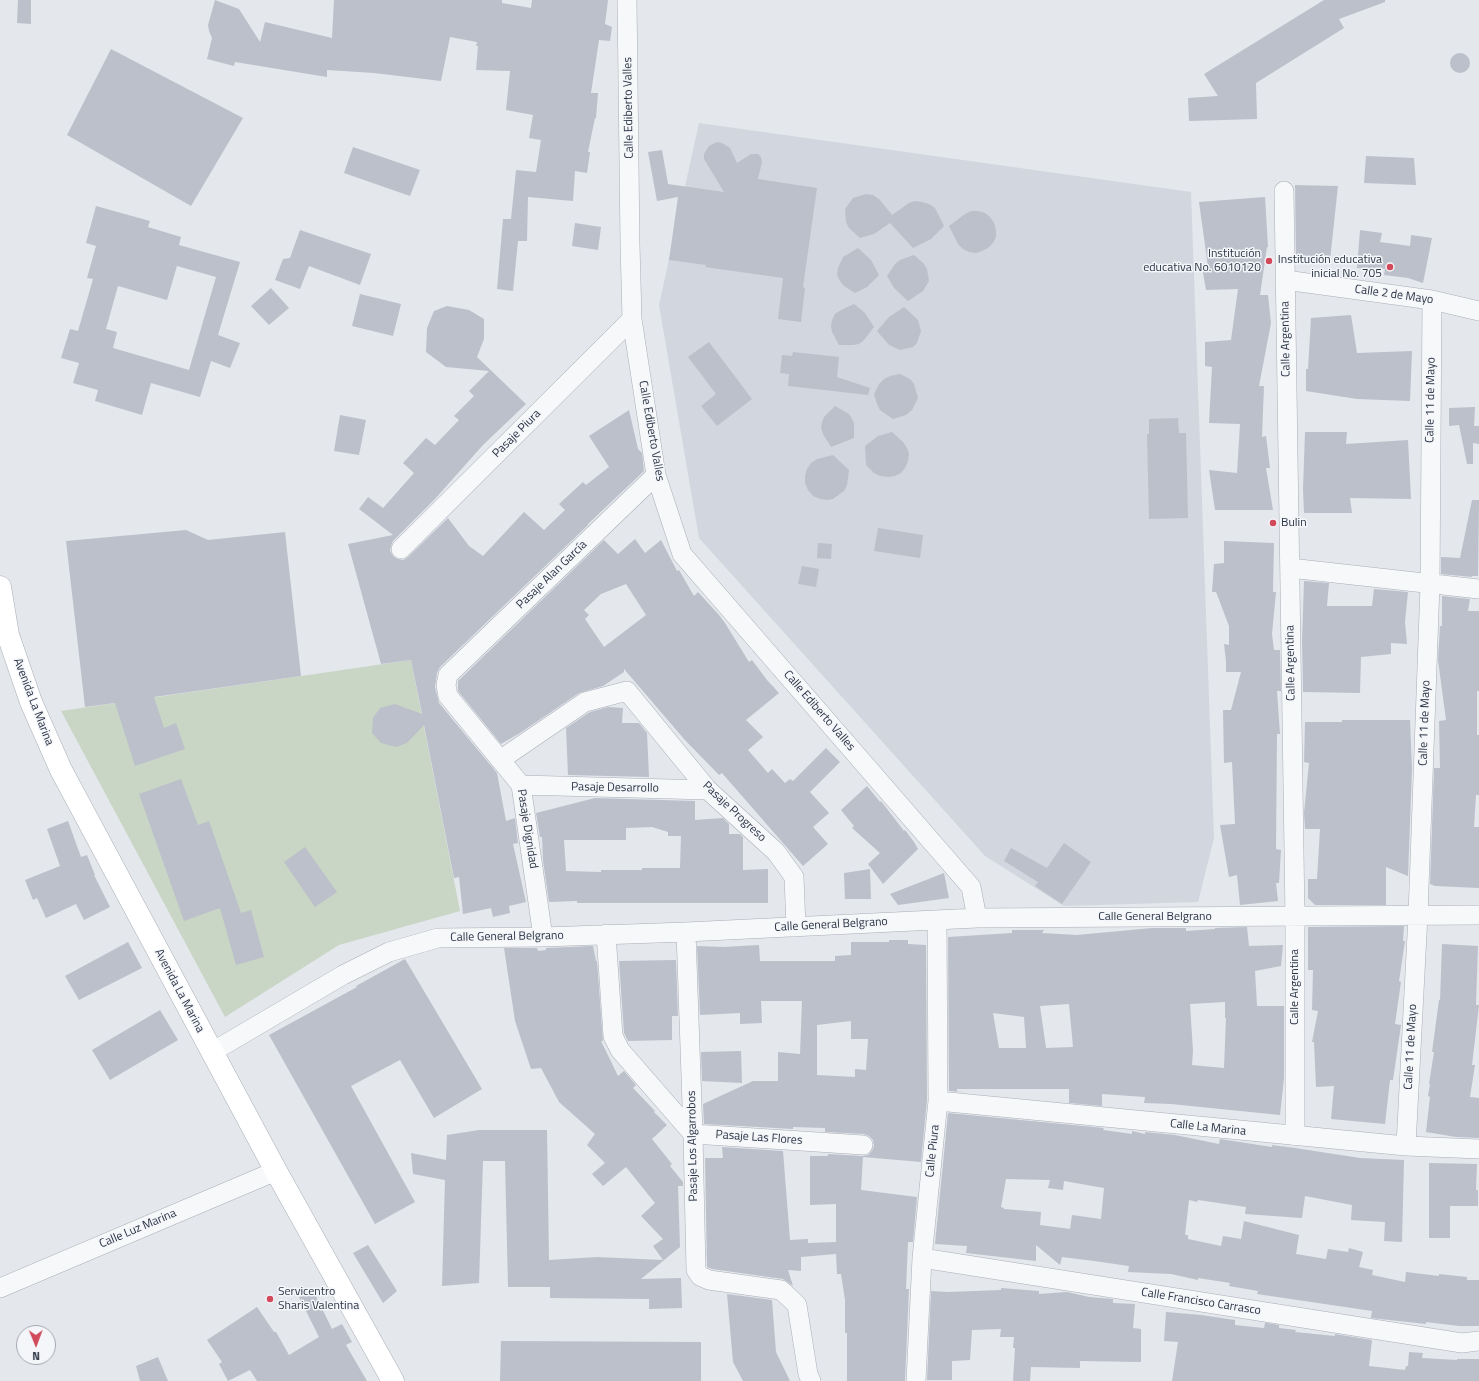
<!DOCTYPE html>
<meta charset="utf-8">
<style>
body{margin:0}
#map{position:relative;width:1479px;height:1381px;overflow:hidden;background:#e4e7ec;font-family:"Titillium Web",sans-serif}
canvas{display:block}
.north{position:absolute;left:16px;top:1325px;width:40px;height:40px;box-sizing:border-box;background:#f4f6f9;border:1px solid #a4a8b1;border-radius:50%;rotate:179deg;font-size:11px;font-weight:700;line-height:16px;text-align:center;color:#2b3445}
.north::after{content:'';display:block;margin:auto;width:14px;height:18px;background:#d1495b;clip-path:polygon(50% 0,100% 100%,50% 72%,0 100%)}
</style>
<div id="map">
<canvas width="1479" height="1381"></canvas>
<div class="north">N</div>
</div>
<script>
const ctx = document.querySelector('canvas').getContext('2d');
ctx.lineJoin = 'round';
function fill(path, color) { ctx.fillStyle = color; ctx.fill(path, 'evenodd'); }
const toPath = rows => new Path2D(rows.map(r => 'M' + r).join(''));
function stroke(path, color, width, dash) { ctx.strokeStyle = color; ctx.lineWidth = width; ctx.lineCap = dash ? 'butt' : 'round'; ctx.setLineDash(dash || []); ctx.stroke(path); }
function drawText(font, color, halo, rows, align = 'center') {
  ctx.font = font + ' "Titillium Web",sans-serif'; ctx.lineWidth = 3; ctx.setLineDash([]); ctx.textBaseline = 'middle'; ctx.strokeStyle = halo; ctx.fillStyle = color; for (const [text, x, y, turn = 0] of rows) {
    ctx.save(); ctx.translate(x, y); ctx.rotate((+turn || 0) * Math.PI / 180); ctx.textAlign = isNaN(turn) ? turn : align; if (halo) ctx.strokeText(text, 0, 0); ctx.fillText(text, 0, 0); ctx.restore();
  }
}
const built = toPath([
 [699,123,1191,192,1214,838,1198,902,1064,906,985,856,699,538,659,305]
]);
const green = toPath([
 [411,660,460,911,339,945,225,1017,61,711]
]);
const building = toPath([
 [18,0,31,0,31,24,17,23],
 [215,0,239,9,260,42,265,22,332,38,334,0,502,0,502,3,531,8,532,0,608,0,605,24,612,27,610,41,599,40,591,93,598,93,596,118,595,118,588,152,590,152,587,173,575,171,573,201,528,197,527,241,518,241,513,291,497,289,503,219,511,219,516,170,536,172,541,140,529,138,533,115,506,110,510,71,476,70,478,46,476,46,477,42,450,37,441,81,374,73,327,70,327,77,235,62,234,66,207,59,212,38,209,31,208,25],
 [1324,0,1385,0,1385,2,1339,19,1344,28,1256,83,1257,119,1189,121,1188,98,1218,96,1204,74],
 [111,49,243,118,191,206,67,135],
 '1450 63a10 10 0 1 1 20 0a10 10 0 1 1-20 0Z',
 [717,142,722,143,730,148,737,163,751,154,758,154,761,157,762,162,758,179,817,188,803,287,805,288,801,322,778,319,783,278,705,267,706,265,669,260,678,197,657,201,648,152,662,150,668,184,724,192,704,159,704,154,709,146],
 [353,147,420,170,410,196,344,173],
 [1366,156,1414,158,1416,185,1364,183],
 [1295,185,1338,186,1330,260,1296,260],
 [866,194,873,195,879,199,892,215,909,203,915,201,922,202,929,204,935,208,944,226,931,239,913,248,890,223,874,234,860,238,849,228,846,222,845,209,853,198],
 [1265,197,1268,247,1267,247,1260,295,1268,295,1271,323,1259,386,1264,386,1262,437,1266,436,1270,468,1266,468,1273,510,1215,510,1209,470,1237,473,1240,424,1209,423,1212,367,1205,366,1205,342,1231,340,1238,289,1206,290,1202,267,1208,267,1199,202],
 [96,206,150,221,148,227,181,237,179,245,240,262,218,335,240,343,230,368,211,361,200,397,151,383,142,415,95,401,98,390,73,383,79,363,61,358,70,329,78,331,93,279,87,278,96,246,86,243],
 [177,266,216,277,189,370,113,348,117,332,106,329,118,286,167,300],
 [971,211,978,211,985,213,990,217,994,223,996,230,996,237,993,243,988,248,982,251,976,253,969,252,963,249,958,244,949,226,965,214],
 [575,223,601,227,598,250,572,246],
 [300,230,371,254,360,285,309,266,300,289,275,280,283,259,290,258],
 [1360,230,1382,233,1380,242,1410,246,1411,235,1432,238,1423,283,1408,278,1384,275,1385,269,1357,268],
 [858,248,871,260,879,275,867,287,855,293,844,286,840,281,837,275,838,268,843,257],
 [914,255,924,264,927,269,929,281,923,291,908,301,894,288,887,276,895,264,900,260],
 [271,288,289,308,269,325,251,306],
 [360,294,401,304,393,336,352,326],
 [854,304,865,313,874,327,864,340,859,344,853,345,839,345,832,332,831,326,832,320,835,314,841,310],
 [447,306,469,310,484,319,484,339,477,357,526,404,483,445,434,500,393,541,391,546,390,551,394,557,398,559,403,560,408,557,448,518,469,546,483,556,524,512,544,530,565,510,559,504,583,482,586,485,609,467,589,436,629,410,638,449,642,453,644,471,588,524,588,525,440,667,437,673,435,687,439,703,497,773,506,821,515,818,518,843,513,844,526,902,509,906,510,913,493,917,491,908,463,914,459,877,454,878,424,725,407,743,396,747,381,743,372,733,373,718,380,708,395,704,422,714,411,660,381,664,348,544,393,535,359,509,368,497,383,508,414,473,403,463,426,438,435,445,459,420,454,416,474,396,469,391,489,371,446,367,426,352,427,328,434,311],
 [904,307,918,320,921,331,917,343,913,347,900,350,889,345,877,331,889,317],
 [1351,315,1357,353,1412,351,1410,401,1357,399,1306,391,1306,369,1308,369,1311,318],
 [709,342,752,399,717,426,701,406,716,394,688,357],
 [793,352,839,357,837,377,870,388,868,395,788,386,789,374,780,373,782,355,792,356],
 [900,374,910,379,914,384,918,398,912,410,906,415,893,419,880,410,877,404,874,394,879,384,884,379,890,376],
 [835,406,849,414,852,419,854,423,854,438,831,447,823,434,821,428,822,422,824,417],
 [1475,407,1474,426,1479,426,1479,444,1473,443,1473,464,1467,464,1459,425,1449,426,1449,408],
 [340,415,366,420,359,455,334,451],
 [1178,418,1179,433,1186,433,1188,518,1149,519,1147,434,1149,434,1149,419],
 [892,432,903,442,907,448,909,454,908,461,905,468,901,473,895,476,888,477,880,476,874,473,866,465,865,446,878,436],
 [1305,432,1347,432,1346,444,1408,440,1411,499,1350,498,1352,513,1304,513,1303,489],
 [833,455,849,470,847,485,844,491,833,499,827,500,820,499,813,496,808,490,805,483,805,476,807,469,811,463,817,459],
 [1472,500,1479,500,1478,576,1472,576,1472,577,1441,574,1441,557,1460,558],
 [878,528,923,535,920,558,874,551],
 [186,530,208,540,285,532,301,676,154,697,164,728,176,723,185,749,135,766,115,703,85,707,66,541],
 [635,539,645,553,661,540,677,571,679,570,694,596,698,592,719,615,725,623,749,662,752,660,767,680,779,693,746,720,763,737,748,750,768,773,772,769,785,783,790,779,793,781,826,748,840,762,810,792,829,813,813,827,828,844,803,866,722,773,719,775,684,739,624,669,624,672,603,686,579,693,520,733,501,744,458,691,458,681,604,540,618,554],
 [626,584,646,615,604,647,585,619,589,615,584,610,601,594],
 [1224,541,1274,543,1273,592,1276,592,1272,634,1274,650,1280,650,1281,691,1277,691,1280,734,1277,734,1276,849,1281,850,1279,883,1276,883,1278,901,1240,905,1237,875,1229,877,1220,825,1235,824,1232,762,1224,763,1223,710,1231,710,1241,672,1226,672,1226,661,1224,644,1229,645,1229,626,1216,592,1212,592,1214,564,1224,563],
 [818,543,832,544,831,559,817,558],
 [802,566,819,569,816,587,798,584],
 [1304,581,1329,583,1327,606,1372,606,1374,589,1408,592,1405,622,1407,644,1391,643,1391,654,1361,657,1360,693,1303,692,1302,641],
 [1442,596,1470,599,1468,611,1479,611,1479,691,1477,691,1477,735,1479,735,1479,795,1476,795,1474,827,1479,827,1479,888,1435,886,1430,884,1434,768,1440,768,1439,721,1446,720,1438,660,1440,626,1442,626],
 [608,707,623,708,622,723,639,723,647,733,649,777,568,775,566,728,590,712],
 [1342,720,1410,720,1412,769,1408,876,1386,867,1386,905,1315,905,1308,898,1308,879,1317,879,1320,829,1305,829,1304,813,1309,763,1304,762,1305,722,1342,722],
 [181,779,198,825,209,821,241,913,251,910,264,957,236,965,220,908,184,921,139,794],
 [867,786,880,802,881,801,904,831,905,830,914,842,918,849,883,884,868,864,880,853,852,828,854,826,841,810],
 [595,798,695,801,695,820,723,818,729,824,729,834,740,834,743,837,743,870,768,869,768,903,577,903,577,901,549,902,543,861,542,837,540,837,536,813],
 [652,827,668,832,668,836,681,836,680,868,642,868,642,870,601,870,601,872,566,871,564,840,626,840,626,828],
 [68,821,81,857,87,855,95,875,94,875,110,907,84,920,76,904,46,918,37,898,33,900,25,880,60,866,47,829],
 [1064,843,1091,862,1062,904,1035,886,1038,882,1004,861,1011,848,1047,868],
 [305,847,337,892,315,907,284,862],
 [870,869,871,899,845,899,844,873],
 [944,873,949,898,898,905,890,894],
 [1404,926,1403,941,1405,941,1399,981,1401,982,1395,1024,1401,1025,1393,1080,1390,1080,1385,1124,1331,1119,1334,1086,1316,1087,1314,1042,1312,1042,1318,1011,1312,1010,1313,970,1308,970,1308,927],
 [1247,927,1249,946,1283,945,1281,966,1255,971,1257,1006,1284,1006,1284,1078,1280,1115,1171,1104,1144,1103,1145,1097,1102,1094,1102,1106,1069,1103,1069,1089,957,1089,957,1091,963,1092,949,1091,948,937,1012,933,1012,930,1044,930,1042,933,1077,935,1152,928,1186,928,1186,931,1215,929,1215,928],
 [1225,1002,1225,1018,1226,1018,1224,1068,1192,1065,1193,1051,1190,1004],
 [1069,1004,1073,1047,1046,1048,1040,1006],
 [993,1013,1024,1017,1026,1048,999,1048],
 [889,940,908,940,908,944,926,945,927,1100,921,1162,863,1157,861,1190,917,1197,913,1242,908,1242,906,1289,909,1289,905,1381,847,1381,847,1333,845,1333,845,1300,841,1274,837,1274,836,1254,801,1257,801,1271,788,1270,793,1286,783,1279,712,1269,707,1267,705,1158,723,1158,722,1147,783,1151,790,1240,808,1239,808,1243,836,1242,836,1204,810,1205,810,1156,828,1156,828,1154,862,1156,868,1155,872,1151,874,1146,873,1140,869,1136,864,1134,825,1132,825,1128,793,1127,793,1129,704,1124,703,1104,753,1081,778,1081,778,1052,800,1054,802,1001,761,1001,762,1023,740,1024,740,1013,700,1015,697,946,723,947,759,945,760,961,835,961,835,956,851,955,851,942,889,942],
 [851,1021,851,1039,868,1039,866,1070,855,1069,855,1077,817,1075,817,1025],
 [128,942,142,968,79,1000,65,976],
 [1442,944,1478,946,1476,1005,1479,1005,1472,1065,1475,1065,1470,1097,1479,1098,1479,1138,1456,1137,1426,1132,1430,1097,1428,1096,1430,1084,1429,1084,1434,1052,1432,1052,1439,1000,1440,1000],
 [593,946,596,961,597,961,603,1041,601,1041,618,1076,624,1071,636,1085,633,1088,655,1111,654,1112,667,1125,652,1139,672,1164,670,1166,683,1182,683,1186,678,1186,680,1247,641,1279,681,1278,682,1308,649,1309,649,1299,550,1298,550,1287,508,1287,505,1161,483,1161,479,1283,442,1286,445,1180,413,1174,411,1153,446,1160,447,1135,479,1130,547,1130,549,1260,597,1257,663,1260,653,1246,663,1239,641,1216,655,1203,626,1167,603,1186,592,1174,605,1163,587,1145,595,1134,559,1102,541,1068,531,1069,515,1021,504,948,537,948,538,951,546,950,546,948],
 [405,959,482,1089,434,1118,400,1060,351,1086,415,1202,375,1224,269,1035,357,987,356,986],
 [676,960,678,1016,672,1016,672,1040,628,1041,624,1033,619,961],
 [160,1010,178,1040,110,1080,92,1050],
 [741,1051,742,1083,702,1081,701,1052],
 [948,1113,1104,1128,1103,1130,1132,1134,1132,1131,1145,1134,1145,1132,1175,1135,1219,1144,1220,1139,1272,1147,1272,1145,1295,1148,1360,1158,1404,1160,1402,1242,1384,1241,1385,1222,1351,1220,1352,1205,1305,1196,1302,1218,1245,1214,1246,1207,1198,1200,1197,1202,1189,1200,1185,1235,1188,1235,1188,1239,1221,1246,1223,1236,1241,1239,1244,1221,1299,1235,1296,1254,1326,1259,1328,1249,1348,1252,1349,1248,1363,1252,1359,1267,1373,1270,1372,1275,1405,1282,1406,1272,1439,1276,1439,1274,1467,1277,1467,1280,1479,1280,1479,1326,1459,1326,1426,1322,1426,1324,1371,1318,1372,1311,1257,1294,1258,1291,1229,1286,1230,1283,1198,1278,1198,1280,1171,1274,1128,1272,1129,1266,1094,1261,1062,1257,1060,1265,1036,1245,1036,1261,966,1253,967,1246,935,1244],
 [1006,1179,1050,1180,1048,1188,1063,1190,1064,1181,1104,1188,1101,1219,1072,1215,1070,1229,1040,1225,1041,1212,1004,1209,1004,1208,1001,1207],
 [1429,1163,1477,1164,1476,1190,1478,1190,1478,1206,1450,1206,1450,1238,1429,1238],
 [368,1245,397,1291,383,1303,353,1253],
 [1001,1288,1039,1291,1039,1294,1067,1292,1089,1297,1113,1299,1113,1303,1135,1304,1133,1328,1141,1329,1141,1362,1080,1361,1080,1368,1031,1367,1030,1381,1013,1381,1015,1348,1013,1348,1014,1337,1000,1337,1001,1329,972,1330,970,1360,952,1361,952,1380,927,1380,931,1291,948,1292,1001,1290],
 [313,1290,332,1329,342,1324,352,1342,346,1345,367,1381,257,1381,250,1370,228,1381,219,1364,222,1362,207,1340,257,1307,274,1332,276,1332,289,1355,319,1337,299,1297],
 [727,1294,772,1300,776,1352,790,1381,743,1381,733,1362],
 [1166,1312,1201,1315,1235,1320,1235,1325,1264,1328,1265,1323,1267,1323,1279,1325,1279,1328,1296,1330,1295,1332,1335,1336,1335,1334,1372,1340,1369,1366,1405,1370,1406,1366,1408,1366,1409,1352,1423,1353,1422,1358,1457,1360,1457,1359,1479,1359,1479,1381,1172,1381,1178,1342,1164,1341],
 [501,1341,701,1342,701,1381,500,1381],
 [158,1357,168,1381,140,1381,136,1366]
]);
const minor = toPath([
 [627,0,630,244,632,319,656,475,682,554,971,887,977,918],
 [1284,191,1295,917,1295,1136],
 [1285,280,1432,300,1479,311],
 [401,549,632,319],
 [1290,568,1479,589],
 [500,760,585,702,627,691,708,790,776,852,794,877,796,927],
 [521,785,708,790],
 [686,932,693,1134,696,1270,700,1276,709,1280,781,1290,797,1305,808,1374,811,1381],
 [606,934,613,1036,620,1050,693,1134,863,1145],
 [543,937,521,785,448,696,446,685,448,675,656,475],
 [212,1052,343,975,389,952,438,938,543,937,686,932,977,918,1479,915],
 [938,1101,1406,1146,1479,1149],
 [1406,1146,1418,915,1430,585,1432,300],
 [922,1258,1462,1343,1479,1341],
 [0,1288,276,1171],
 [916,1381,922,1258,938,1101,937,920]
]);
const secondary = toPath([
 [0,587,8,635,31,702,61,770,276,1171,393,1381]
]);
const markers = [
 [1269,261,4,"#d1495b"],
 [1390,267,4,"#d1495b"],
 [1273,523,4,"#d1495b"],
 [270,1299,4,"#d1495b"]
];
const streetNames = [
 ["Calle Ediberto Valles",629,108,-91],
 ["Calle 2 de Mayo",1394,295,8],
 ["Calle Argentina",1286,339,-91],
 ["Calle 11 de Mayo",1431,400,-89],
 ["Calle Ediberto Valles",651,431,80],
 ["Pasaje Piura",517,434,-45],
 ["Pasaje Alan García",552,575,-44],
 ["Calle Argentina",1291,663,-91],
 ["Avenida La Marina",33,702,69],
 ["Calle Ediberto Valles",819,711,49],
 ["Calle 11 de Mayo",1425,723,-88],
 ["Pasaje Desarrollo",615,788,1],
 ["Pasaje Progreso",734,812,43],
 ["Pasaje Dignidad",527,829,81],
 ["Calle General Belgrano",1155,917],
 ["Calle General Belgrano",831,925,-3],
 ["Calle General Belgrano",507,937,-1],
 ["Calle Argentina",1295,987,-90],
 ["Avenida La Marina",179,991,62],
 ["Calle 11 de Mayo",1411,1047,-87],
 ["Calle La Marina",1208,1128,6],
 ["Pasaje Las Flores",759,1138,4],
 ["Pasaje Los Algarrobos",693,1146,-91],
 ["Calle Piura",933,1151,-84],
 ["Calle Luz Marina",138,1229,-23],
 ["Calle Francisco Carrasco",1201,1302,9]
];
const poiNames = [
 ["Institución",1261,254],
 ["educativa No. 6010120",1261,268],
 ["Institución educativa",1382,260],
 ["inicial No. 705",1382,274],
 ["Bulin",1281,523,"left"],
 ["Servicentro",278,1292,"left"],
 ["Sharis Valentina",278,1306,"left"]
];
fill(built, '#d2d6de');
fill(green, '#c9d6c5');
fill(building, '#bbc0ca');
stroke(minor, '#a9aeb7', 20);
stroke(secondary, '#a9aeb7', 23);
stroke(minor, '#f7f8fa', 19);
stroke(secondary, '#fff', 22);
for (const [x, y, r, color] of markers) { const dot = new Path2D(); dot.arc(x, y, r, 0, 2 * Math.PI); ctx.fillStyle = color; ctx.fill(dot); stroke(dot, '#f4f6f9', 1.5); }
drawText('12px', '#2b3445', '#f4f6f9', streetNames);
drawText('12px', '#2b3445', '#f4f6f9', poiNames, 'right');
</script>
